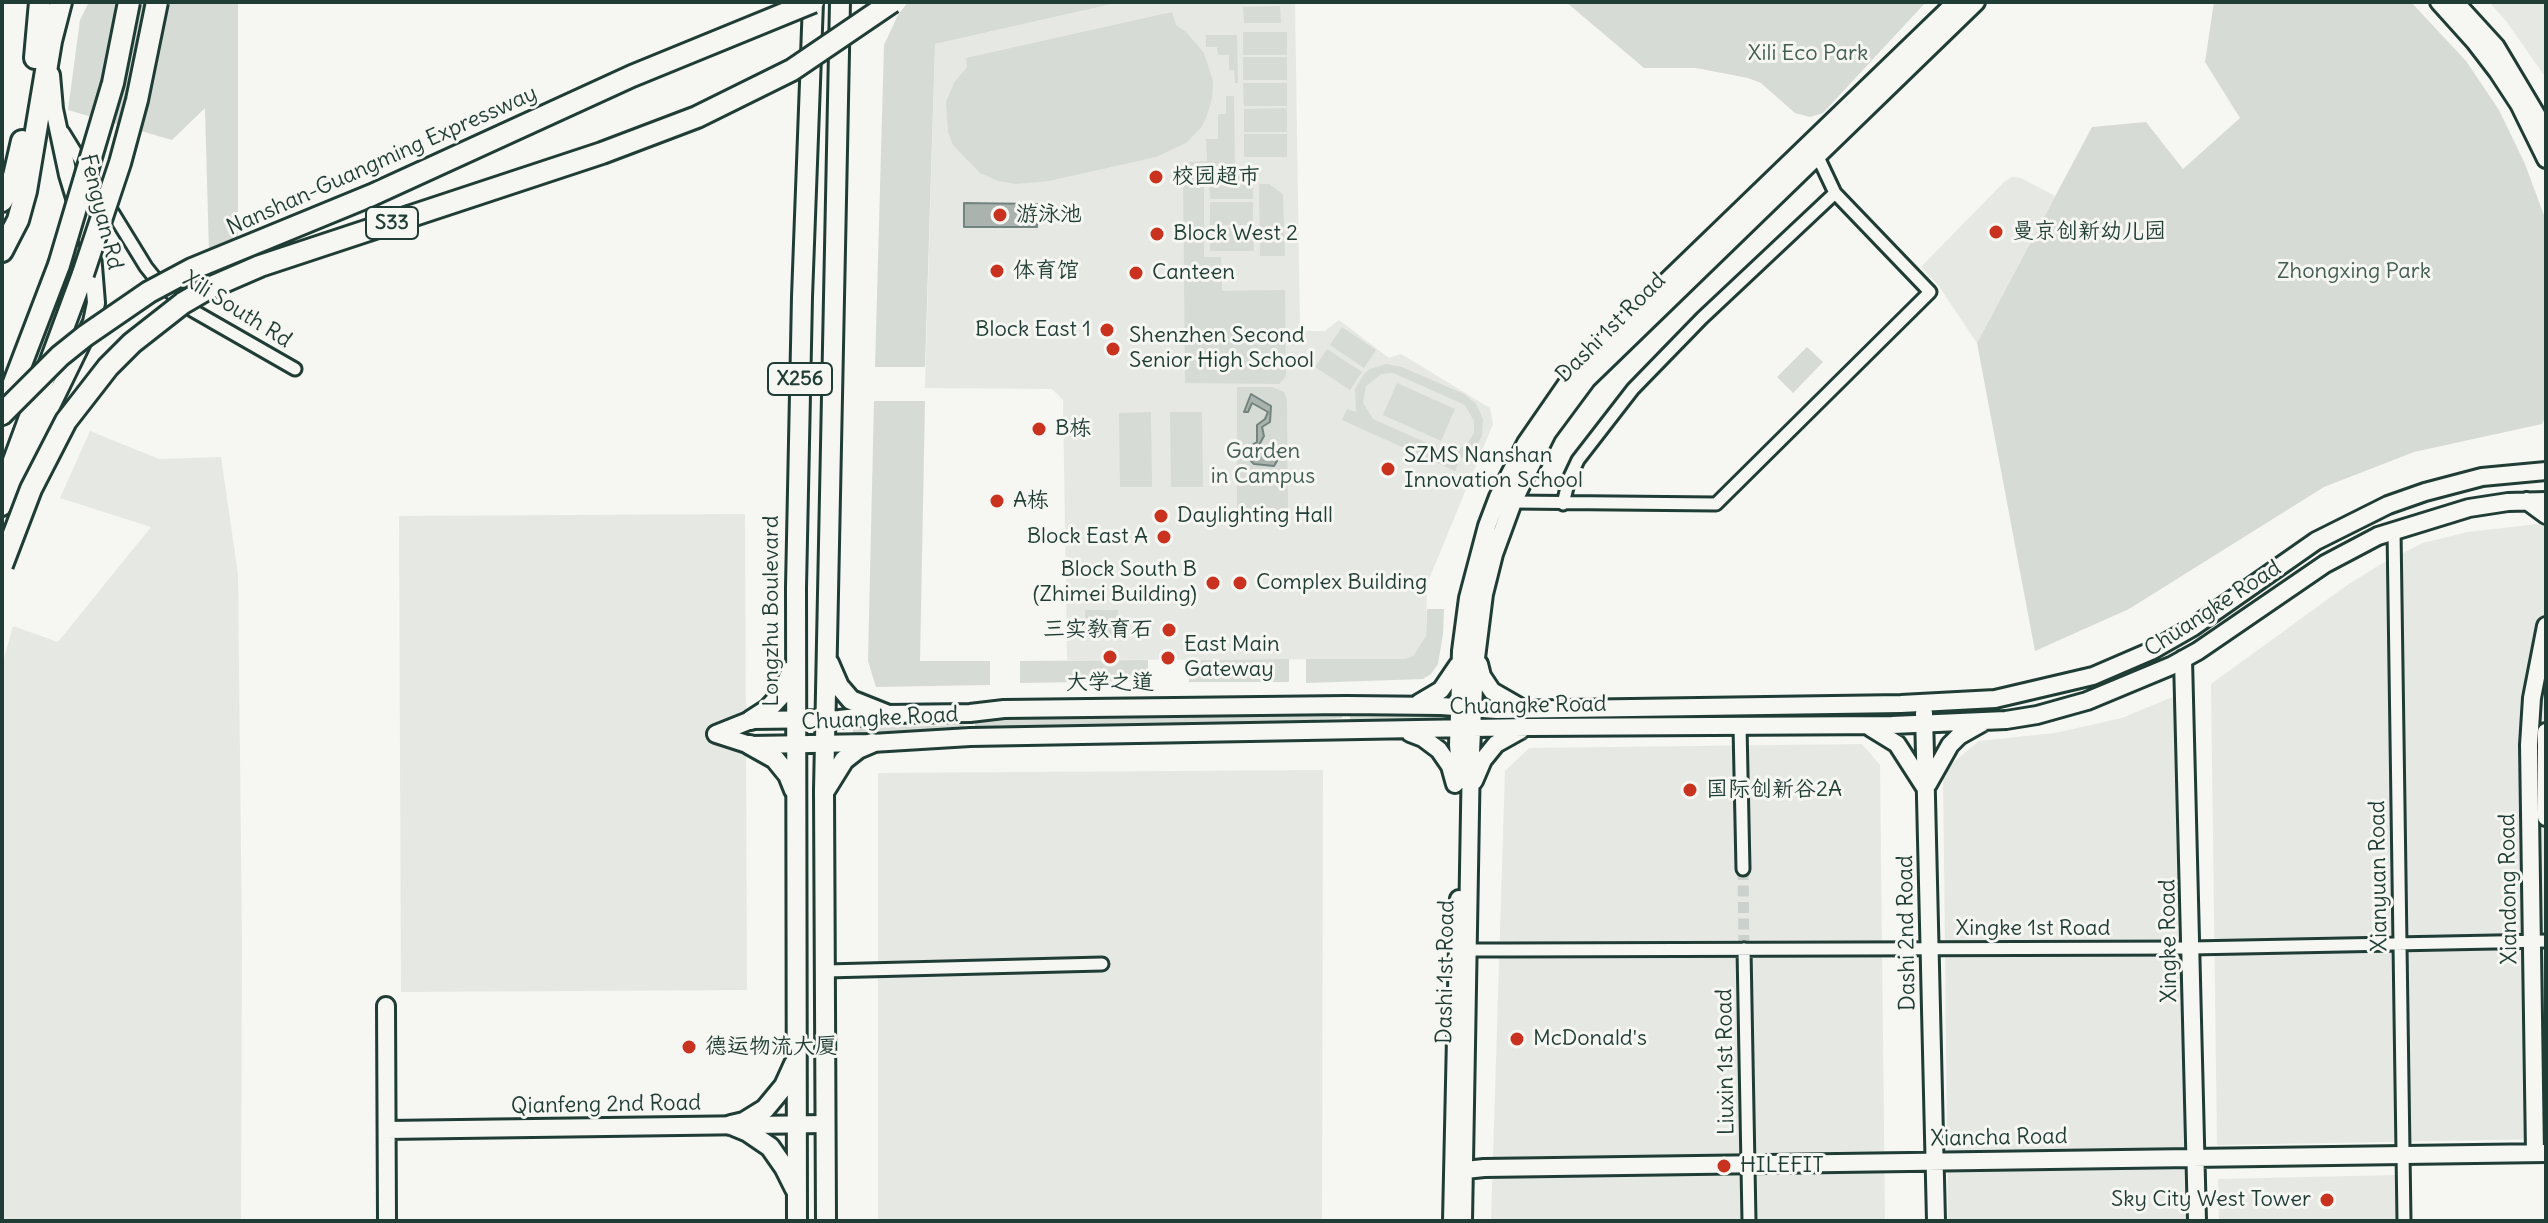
<!DOCTYPE html>
<meta charset="utf-8">
<style>
body{margin:0}
#map{position:relative;width:2548px;height:1223px;overflow:hidden;background:#f6f6f2;font-family:Delius,sans-serif}
canvas{display:block}
.frame{position:absolute;inset:0;border:4px solid #1f3d34;pointer-events:none}
</style>
<div id="map">
<canvas width="2548" height="1223"></canvas>
<div class="frame"></div>
</div>
<script>
const ctx = document.querySelector('canvas').getContext('2d');
ctx.lineJoin = 'round';
function fill(path, color) { ctx.fillStyle = color; ctx.fill(path, 'evenodd'); }
const toPath = rows => new Path2D(rows.map(r => 'M' + r).join(''));
function stroke(path, color, width, dash) { ctx.strokeStyle = color; ctx.lineWidth = width; ctx.lineCap = dash ? 'butt' : 'round'; ctx.setLineDash(dash || []); ctx.stroke(path); }
function drawText(font, color, halo, rows, align = 'center') {
  ctx.font = font + ' Delius,"LXGW WenKai TC",sans-serif'; ctx.lineWidth = 6; ctx.setLineDash([]); ctx.textBaseline = 'middle'; ctx.strokeStyle = halo; ctx.fillStyle = color; for (const [text, x, y, turn = 0] of rows) {
    ctx.save(); ctx.translate(x, y); ctx.rotate((+turn || 0) * Math.PI / 180); ctx.textAlign = isNaN(turn) ? turn : align; if (halo) ctx.strokeText(text, 0, 0); ctx.fillText(text, 0, 0); ctx.restore();
  }
}
const built = toPath([
 [1121,2,1295,2,1300,331,1325,331,1339,320,1389,358,1401,354,1490,408,1493,424,1427,584,1426,636,1413,656,1405,659,1067,660,1063,400,1052,389,925,388,935,44],
 [2489,2,2546,2,2546,78,2506,21],
 [2012,177,2021,178,2055,196,1977,343,1938,285,1921,267,2004,182],
 [90,431,159,459,221,457,238,574,242,943,241,1221,2,1221,2,666,13,626,58,642,151,527,60,498],
 [745,514,747,990,401,992,399,516],
 [2546,523,2546,1139,2217,1145,2211,684,2346,586,2381,564,2423,543,2468,532],
 [2175,696,2187,1221,1948,1221,1943,771,1979,741,2055,733,2122,718],
 [1862,744,1880,765,1885,1221,1491,1221,1505,771,1529,748],
 [1323,770,1322,1221,878,1221,878,773],
 [2397,1175,2398,1221,2219,1221,2218,1179]
]);
const green = toPath([
 [89,2,238,2,238,240,209,253,205,108,172,140,68,110,80,20],
 [908,2,1121,2,935,44,925,367,875,367,884,45,898,15],
 [1566,2,1926,2,1823,113,1810,117,1795,113,1761,83,1748,78,1696,68,1644,68],
 [2214,2,2411,2,2466,61,2499,110,2525,164,2545,218,2546,416,2542,424,2414,452,2324,487,2129,609,2035,651,1977,343,2092,127,2146,122,2183,169,2240,118,2205,62],
 [1280,6,1281,23,1244,23,1243,7],
 [1172,12,1176,25,1186,32,1204,53,1213,81,1212,99,1206,118,1201,128,1186,143,1156,157,1049,181,1016,184,998,181,980,173,953,145,948,132,946,102,954,83,967,67,966,58],
 [1243,32,1287,32,1287,55,1243,55],
 [1206,35,1237,35,1238,83,1235,83,1234,70,1229,70,1229,55,1218,55,1217,47,1206,47],
 [1243,57,1287,57,1287,80,1243,80],
 [1243,83,1287,83,1287,106,1244,106],
 [1226,96,1234,96,1235,170,1204,171,1204,257,1221,257,1222,291,1285,290,1286,376,1279,384,1185,383,1183,167,1189,162,1207,161,1206,139,1218,139,1218,114,1226,114],
 [1287,108,1287,132,1244,132,1244,109],
 [1244,134,1287,134,1287,157,1244,157],
 [1253,175,1253,199,1210,199,1209,176],
 [1259,184,1269,184,1283,194,1285,256,1260,256],
 [1210,202,1253,202,1253,225,1210,225],
 [1210,228,1253,228,1254,251,1210,251],
 [1342,327,1376,350,1364,368,1330,345],
 [1807,347,1823,362,1793,393,1777,377],
 [1327,349,1362,372,1350,390,1315,367],
 [1386,364,1402,367,1464,394,1476,404,1483,419,1482,436,1474,450,1460,459,1455,471,1342,420,1347,409,1356,412,1355,389,1364,374,1370,369],
 [1393,373,1465,405,1474,421,1474,433,1467,444,1457,450,1445,451,1373,419,1363,403,1366,386,1381,374],
 [1397,383,1455,409,1441,441,1383,415],
 [1237,387,1272,387,1284,392,1287,400,1288,514,1237,515],
 [874,401,925,401,920,661,990,661,990,685,876,687,868,661],
 [1151,412,1152,487,1120,487,1119,413],
 [1170,412,1202,412,1203,487,1171,487],
 [1427,609,1444,609,1443,634,1438,664,1431,674,1423,679,1306,683,1306,659,1405,659,1413,656,1426,636],
 [1085,610,1118,610,1118,637,1085,637],
 [1289,659,1289,682,1189,682,1189,660],
 [1148,660,1148,681,1020,683,1020,661],
 [1342,712,1342,718,1271,723,975,728,975,722,1017,716],
 [1441,715,1441,720,1350,721,1350,716],
 [964,725,964,730,853,734,853,728]
]);
const water = toPath([
 [964,203,1037,204,1037,227,964,227,964,203],
 [1251,394,1271,406,1270,422,1262,427,1264,436,1259,445,1266,448,1273,443,1276,445,1275,448,1268,449,1266,452,1266,457,1277,461,1274,466,1254,464,1251,461,1254,454,1248,451,1248,447,1257,442,1257,425,1265,419,1268,412,1252,403,1248,412,1244,412,1251,394]
]);
const streetTunnel = toPath([
 [1743,869,1744,949]
]);
const street = toPath([
 [63,132,146,267,158,282,192,310,295,369],
 [1513,502,1716,504,1930,292,1835,193,1818,157],
 [1563,504,1569,479,1578,460,1633,389,1702,318,1835,193],
 [2394,530,2404,1221],
 [1740,726,1743,869],
 [1467,942,1469,950,1507,950,2191,948,2546,941],
 [1744,949,1749,1221],
 [826,971,1102,964]
]);
const secondary = toPath([
 [2439,2,2475,42,2498,72,2519,104,2546,159],
 [2455,2,2496,47,2546,131],
 [2527,501,2546,515],
 [2,507,92,322,96,303,92,254,68,175,54,109,51,75],
 [2183,659,2197,1221],
 [1479,664,1482,676,1492,691,1518,706],
 [1419,703,1441,690,1458,665],
 [1924,713,1936,1221],
 [1871,728,1897,744,1924,786],
 [2546,732,2546,817],
 [1410,733,1423,738,1439,750,1450,766,1455,784],
 [716,734,751,720,839,719,886,714,970,713,1004,709,1346,705,1441,706,1497,710,1901,704,1995,699,2093,676,2151,651,2193,627,2316,541,2388,505,2425,492,2482,477,2546,471],
 [716,734,750,745,872,743,970,737,1529,727,1892,725,2006,720,2037,715,2087,701,2171,666,2198,651,2325,564,2378,536,2469,508,2508,502,2546,501],
 [1461,780,1458,745,1461,651,1468,598,1487,526,1498,497,1526,443,1573,375,1605,341,1956,2],
 [1474,781,1483,760,1496,744,1521,730],
 [1928,784,1950,745,1959,736,1982,723],
 [386,1006,387,1221],
 [387,1130,826,1124],
 [2535,1153,2529,745,2532,698,2546,626],
 [1456,1171,1484,1168,2546,1153],
 [1452,1221,1459,899],
 [1463,1221,1471,753,1475,666,1484,594,1494,554,1513,502,1547,433,1587,379,1976,2]
]);
const primary = toPath([
 [829,663,839,686,851,700,886,714],
 [751,720,768,709,782,694,792,670],
 [750,745,775,759,788,775,794,790],
 [826,789,844,760,858,749,872,743],
 [731,1125,744,1122,765,1109,784,1086,794,1064],
 [731,1125,748,1132,770,1147,784,1167,795,1189],
 [797,1221,796,587,802,297,813,2],
 [826,1221,824,790,840,2]
]);
const highway = toPath([
 [35,58,40,2],
 [2,201,14,176,22,141],
 [2,251,18,220,26,191,51,41,61,2],
 [2,414,59,265],
 [2,493,83,274]
]);
const highwayBridge = toPath([
 [59,265,113,83,129,2],
 [83,274,120,163,137,100,157,2],
 [2,414,60,356,85,336,149,292,192,269,372,195,632,76,813,2],
 [2,565,31,489,66,421,108,367,132,343,183,303,207,289,260,266,602,153,697,117,792,70,892,2]
]);
const markers = [
 [1156,177,8,"#c8321e"],
 [1000,215,8,"#c8321e"],
 [1996,232,8,"#c8321e"],
 [1157,234,8,"#c8321e"],
 [997,271,8,"#c8321e"],
 [1136,273,8,"#c8321e"],
 [1107,330,8,"#c8321e"],
 [1113,349,8,"#c8321e"],
 [1039,429,8,"#c8321e"],
 [1388,469,8,"#c8321e"],
 [997,501,8,"#c8321e"],
 [1161,516,8,"#c8321e"],
 [1164,537,8,"#c8321e"],
 [1213,583,8,"#c8321e"],
 [1240,583,8,"#c8321e"],
 [1169,630,8,"#c8321e"],
 [1110,657,8,"#c8321e"],
 [1168,658,8,"#c8321e"],
 [1690,790,8,"#c8321e"],
 [1517,1039,8,"#c8321e"],
 [689,1047,8,"#c8321e"],
 [1724,1166,8,"#c8321e"],
 [2327,1200,8,"#c8321e"]
];
const shields = [
 [392,223,52],
 [800,379,64]
];
const shieldNames = [
 ["S33",392,223],
 ["X256",800,379]
];
const parkNames = [
 ["Xili Eco Park",1808,54],
 ["Zhongxing Park",2354,272],
 ["Garden",1263,452],
 ["in Campus",1263,477]
];
const streetNames = [
 ["Nanshan-Guangming Expressway",382,161,-24],
 ["Fengyan Rd",101,212,76],
 ["Xili South Rd",237,310,32],
 ["Dashi 1st Road",1611,328,-45],
 ["Chuangke Road",2213,609,-33],
 ["Longzhu Boulevard",772,611,-90],
 ["Chuangke Road",1528,706,-1],
 ["Chuangke Road",880,719,-3],
 ["Xianyuan Road",2379,876,-91],
 ["Xiandong Road",2509,889,-91],
 ["Xingke 1st Road",2033,929],
 ["Dashi 2nd Road",1907,933,-91],
 ["Xingke Road",2169,941,-91],
 ["Dashi 1st Road",1446,972,-89],
 ["Liuxin 1st Road",1726,1062,-91],
 ["Qianfeng 2nd Road",606,1105,-1],
 ["Xiancha Road",1999,1138,-1]
];
const poiNames = [
 ["校园超市",1172,177],
 ["游泳池",1016,215],
 ["曼京创新幼儿园",2012,232],
 ["Block West 2",1173,234],
 ["体育馆",1013,271],
 ["Canteen",1152,273],
 ["Block East 1",1091,330,"right"],
 ["Shenzhen Second",1129,336],
 ["Senior High School",1129,361],
 ["B栋",1055,429],
 ["SZMS Nanshan",1404,456],
 ["Innovation School",1404,481],
 ["A栋",1013,501],
 ["Daylighting Hall",1177,516],
 ["Block East A",1148,537,"right"],
 ["Block South B",1197,570,"right"],
 ["(Zhimei Building)",1197,595,"right"],
 ["Complex Building",1256,583],
 ["三实教育石",1153,630,"right"],
 ["East Main",1184,645],
 ["Gateway",1184,670],
 ["大学之道",1110,683,"center"],
 ["国际创新谷2A",1706,790],
 ["McDonald's",1533,1039],
 ["德运物流大厦",705,1047],
 ["HILEFIT",1740,1166],
 ["Sky City West Tower",2311,1200,"right"]
];
fill(built, '#e6e8e4');
fill(green, '#d6dbd6');
fill(water, '#aab3ae');
stroke(water, '#72847d', 2);
stroke(streetTunnel, '#cbd1cc', 11, [11, 5.5]);
stroke(street, '#1f3d34', 17);
stroke(secondary, '#1f3d34', 22);
stroke(primary, '#1f3d34', 24);
stroke(highway, '#1f3d34', 26);
stroke(street, '#f6f6f2', 11);
stroke(secondary, '#f6f6f2', 16);
stroke(primary, '#f6f6f2', 18);
stroke(highway, '#f6f6f2', 20);
stroke(highwayBridge, '#1f3d34', 26, []);
stroke(highwayBridge, '#f6f6f2', 20);
for (const [x, y, r, color] of markers) { const dot = new Path2D(); dot.arc(x, y, r, 0, 2 * Math.PI); ctx.fillStyle = color; ctx.fill(dot); stroke(dot, '#f6f6f2', 3); }
for (const [x, y, w] of shields) { const box = new Path2D(); box.roundRect(x - w / 2, y - 16, w, 32, 6); ctx.fillStyle = '#f6f6f2'; ctx.fill(box); stroke(box, '#1f3d34', 2); }
drawText('bold 20px', '#1f3d34', null, shieldNames);
drawText('22px', '#445d54', '#f6f6f2', parkNames);
drawText('22px', '#1f3d34', '#f6f6f2', streetNames);
drawText('22px', '#1f3d34', '#f6f6f2', poiNames, 'left');
</script>
